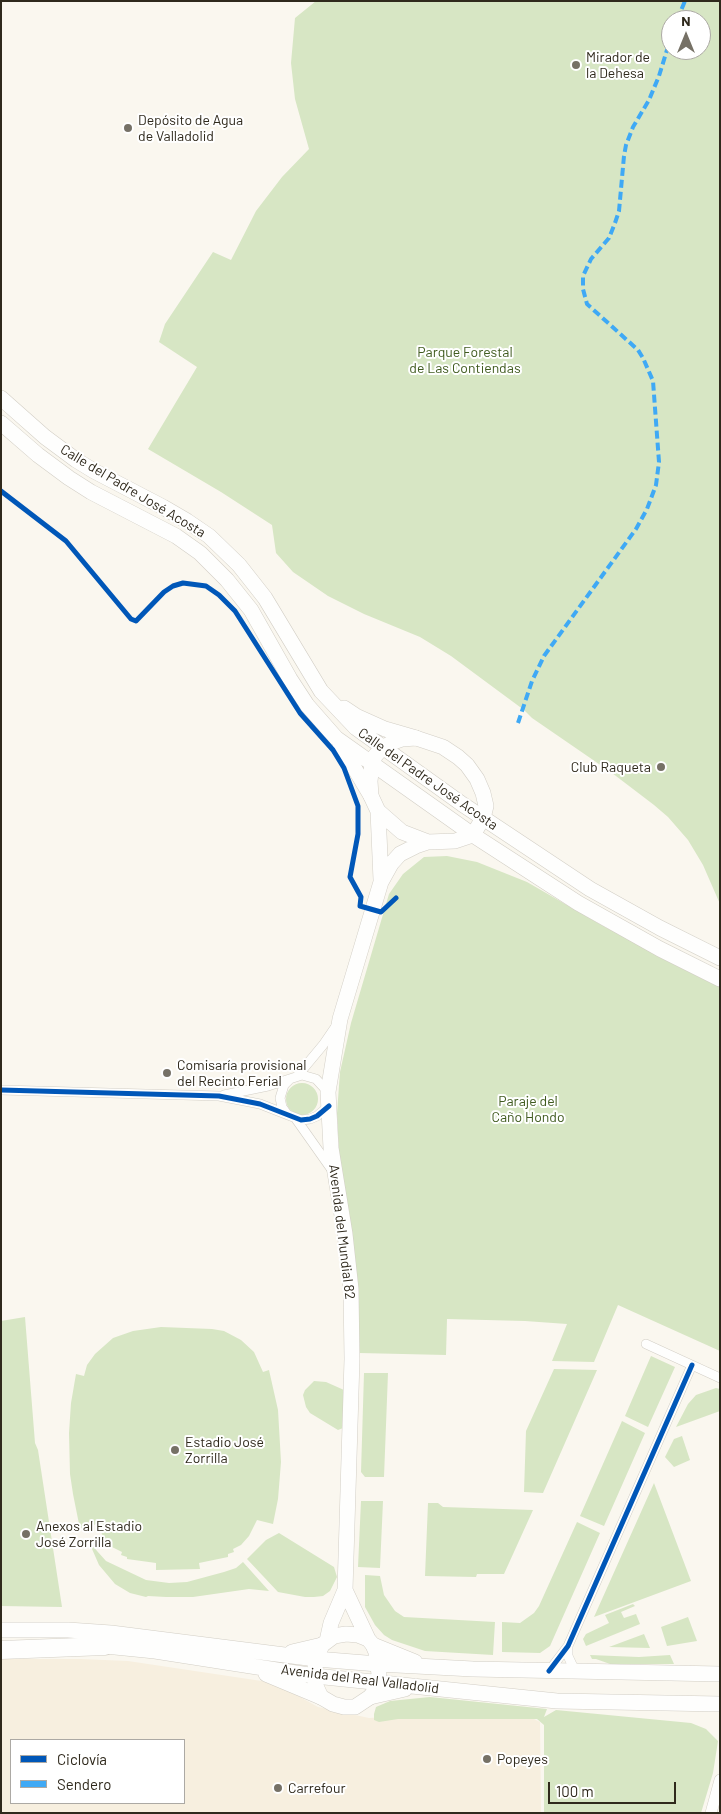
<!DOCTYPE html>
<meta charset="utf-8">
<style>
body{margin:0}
#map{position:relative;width:721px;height:1814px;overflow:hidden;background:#faf7ef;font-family:Barlow,sans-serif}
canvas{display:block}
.frame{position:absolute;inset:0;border:2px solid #2f291c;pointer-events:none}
.legend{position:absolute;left:10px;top:1739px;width:175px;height:65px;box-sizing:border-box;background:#fff;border:1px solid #aca9a4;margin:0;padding:6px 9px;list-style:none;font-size:15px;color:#2f291c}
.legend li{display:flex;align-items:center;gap:10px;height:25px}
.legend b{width:25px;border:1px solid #aca9a4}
.north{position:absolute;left:661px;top:10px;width:50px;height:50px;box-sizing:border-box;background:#fff;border:1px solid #aca9a4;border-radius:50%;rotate:0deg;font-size:14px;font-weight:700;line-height:20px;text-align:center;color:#2f291c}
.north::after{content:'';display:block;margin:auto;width:18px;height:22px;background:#767166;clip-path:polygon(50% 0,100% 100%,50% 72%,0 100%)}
.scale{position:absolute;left:548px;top:1782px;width:128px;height:22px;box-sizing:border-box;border:2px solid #2f291c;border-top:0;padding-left:6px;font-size:15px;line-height:18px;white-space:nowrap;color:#2f291c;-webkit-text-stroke:4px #fff;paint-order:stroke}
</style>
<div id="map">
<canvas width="721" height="1814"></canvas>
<div class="frame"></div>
<ul class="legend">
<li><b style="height:6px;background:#0057b8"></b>Ciclovía</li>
<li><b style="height:6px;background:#3fa9f5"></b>Sendero</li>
</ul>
<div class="north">N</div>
<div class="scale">100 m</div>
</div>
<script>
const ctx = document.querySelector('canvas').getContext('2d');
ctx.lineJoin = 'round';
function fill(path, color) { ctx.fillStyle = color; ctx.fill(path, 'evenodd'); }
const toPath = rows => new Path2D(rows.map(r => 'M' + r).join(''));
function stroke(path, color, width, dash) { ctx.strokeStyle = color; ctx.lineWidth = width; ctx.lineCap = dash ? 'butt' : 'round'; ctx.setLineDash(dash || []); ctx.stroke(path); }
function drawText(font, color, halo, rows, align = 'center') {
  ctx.font = font + ' Barlow,sans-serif'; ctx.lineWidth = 4; ctx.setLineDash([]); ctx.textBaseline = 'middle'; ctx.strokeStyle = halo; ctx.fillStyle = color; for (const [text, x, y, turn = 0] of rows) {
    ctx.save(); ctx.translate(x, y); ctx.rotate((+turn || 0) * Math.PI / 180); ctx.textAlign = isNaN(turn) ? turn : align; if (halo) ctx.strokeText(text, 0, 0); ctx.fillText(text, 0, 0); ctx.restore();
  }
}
const built = toPath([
 [1,1659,80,1659,128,1661,275,1683,318,1707,369,1718,407,1716,532,1718,540,1722,541,1813,1,1813],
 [11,1740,184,1740,184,1803,11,1803]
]);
const green = toPath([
 [316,1,720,1,720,904,703,865,688,840,668,817,654,805,612,773,532,718,524,710,451,656,420,637,364,614,328,596,293,572,276,553,272,525,221,492,148,449,197,367,159,342,165,324,213,252,231,260,256,211,282,177,309,149,295,99,291,63,295,18],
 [671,20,701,20,701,50,671,50],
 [447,856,477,862,527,882,605,927,720,986,720,1351,618,1305,594,1362,552,1361,567,1324,525,1321,447,1319,446,1355,359,1353,340,1173,337,1113,340,1072,351,1023,389,894,403,874,424,857],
 '286 1099a16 16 0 1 1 32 0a16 16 0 1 1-32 0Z',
 [25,1317,35,1443,38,1450,62,1607,1,1606,1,1321],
 [161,1327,212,1329,224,1331,241,1340,254,1352,263,1372,269,1370,278,1410,281,1462,278,1499,273,1524,257,1520,249,1536,241,1545,233,1549,234,1552,228,1554,228,1557,199,1563,200,1569,156,1570,156,1563,127,1559,127,1557,121,1555,122,1552,112,1547,105,1540,97,1524,80,1529,73,1494,70,1474,69,1433,71,1403,76,1374,84,1376,87,1365,95,1354,113,1338,133,1331],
 [651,1356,675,1367,648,1427,625,1416],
 [554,1369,597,1370,543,1493,524,1492,526,1431],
 [364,1373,388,1373,384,1477,365,1477,361,1472],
 [314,1381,326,1382,344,1390,343,1428,338,1430,310,1413,306,1407,303,1395,305,1390],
 [716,1388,720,1389,720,1411,676,1427,688,1404,696,1395],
 [622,1421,645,1433,604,1526,580,1516],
 [682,1436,690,1460,674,1467,665,1457,674,1439],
 [654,1483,691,1581,594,1617],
 [361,1501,383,1501,380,1568,358,1567],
 [428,1503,438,1503,443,1507,533,1510,504,1574,477,1574,476,1577,425,1576],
 [577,1522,600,1533,550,1646,540,1653,502,1652,502,1622,520,1623,534,1613,539,1606],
 [279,1533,334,1567,337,1577,330,1591,323,1596,314,1597,305,1597,278,1592,247,1559,266,1540],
 [89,1542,106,1561,146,1580,169,1583,187,1582,224,1572,236,1568,243,1562,269,1591,249,1589,193,1597,166,1597,148,1596,146,1597,130,1593,115,1584,99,1565],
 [365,1575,380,1576,384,1595,395,1611,404,1617,495,1622,493,1655,425,1651,392,1640,384,1635,375,1625,365,1607],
 [633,1604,635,1606,621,1612,624,1618,636,1614,640,1624,586,1646,583,1639,586,1634,609,1623,605,1615],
 [688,1617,697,1641,667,1646,661,1627],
 [644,1634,650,1648,609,1647],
 [590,1655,639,1657,670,1655,674,1664,610,1664,596,1659,592,1659],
 [430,1697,547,1709,544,1717,556,1710,691,1723,706,1729,718,1741,713,1773,701,1813,544,1813,544,1725,537,1719,398,1719,379,1722,374,1720,374,1714,376,1707,390,1701]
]);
const minor = toPath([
 [298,1075,323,1045,336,1026],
 [1,1090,219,1096,260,1104,301,1120,310,1119,317,1116,329,1106],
 [224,1095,268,1086,302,1075,316,1079,328,1092],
 [287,1114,282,1107,280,1098,284,1085,290,1079],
 [296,1119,332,1170],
 [646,1344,720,1378],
 [568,1646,568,1656,575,1671],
 [549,1671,568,1646,692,1365]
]);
const tertiary = toPath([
 [711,1813,720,1780]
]);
const primary = toPath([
 [416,738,443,747,458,757,467,765,477,779,483,793,486,806,483,818,473,835,455,841,428,842,402,832,378,811,371,796,370,781,372,764,375,756,382,748,391,743,402,739,416,738],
 [378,811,381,880],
 [345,1590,368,1639],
 [346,1634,358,1635,368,1639,373,1645,376,1652,379,1674,375,1690,370,1697,355,1707,344,1707,333,1704,321,1697,315,1684,315,1668,316,1659,322,1645,334,1636,346,1634],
 [327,1641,331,1623,345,1590,352,1359,351,1289,345,1234,331,1148,328,1092,340,1019,381,882,391,864,400,854,416,846,428,842]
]);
const trunk = toPath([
 [1,398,45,437,76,460,94,471,163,507,187,521,209,536,239,565,265,598,321,691,356,728,462,804,590,889,660,928,720,958],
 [1,423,38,455,69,478,91,492,176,536,200,553,227,580,251,610,290,679,307,705,336,738,473,835,578,903,660,949,720,979],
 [344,708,356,716,385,729,416,738],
 [340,744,371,796],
 [1,1630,68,1630,111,1633,316,1659,378,1664,473,1669,720,1674],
 [95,1645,155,1651,315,1676,557,1701,720,1704],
 [373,1645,415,1662],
 [292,1652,322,1645],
 [266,1674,321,1697],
 [370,1697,405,1689]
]);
const motorway = toPath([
 [1,1650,105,1646]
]);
const quiet = toPath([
 [677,20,685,1],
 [518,723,532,681,544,656,636,529,647,509,656,485,659,462,653,381,643,358,638,350,587,304,583,289,583,276,591,259,609,238,615,223,619,211,624,156,626,145,633,127,649,100,659,76,671,37]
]);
const cycleway = toPath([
 [1,491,66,541,131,619,136,621,164,592,173,586,183,583,206,586,219,595,235,611,300,713,333,750,344,768,358,806,358,834,350,877,361,897,360,906,381,912,396,898],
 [1,1090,219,1096,260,1104,301,1120,310,1119,317,1116,329,1106],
 [549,1671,568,1646,692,1365]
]);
const markers = [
 [576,65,5,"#767166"],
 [128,128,5,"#767166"],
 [661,767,5,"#767166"],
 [167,1073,5,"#767166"],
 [175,1450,5,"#767166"],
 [26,1534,5,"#767166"],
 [487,1759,5,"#767166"],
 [278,1788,5,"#767166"]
];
const poiNames = [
 ["Mirador de",586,57],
 ["la Dehesa",586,73],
 ["Depósito de Agua",138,120],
 ["de Valladolid",138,136],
 ["Club Raqueta",651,767,"right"],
 ["Comisaría provisional",177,1065],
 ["del Recinto Ferial",177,1081],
 ["Estadio José",185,1442],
 ["Zorrilla",185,1458],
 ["Anexos al Estadio",36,1526],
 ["José Zorrilla",36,1542],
 ["Popeyes",497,1759],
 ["Carrefour",288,1788]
];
const parkNames = [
 ["Parque Forestal",465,352],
 ["de Las Contiendas",465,368],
 ["Paraje del",528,1101],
 ["Caño Hondo",528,1117]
];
const streetNames = [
 ["Calle del Padre José Acosta",133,491,31],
 ["Calle del Padre José Acosta",428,779,35],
 ["Avenida del Mundial 82",342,1232,83],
 ["Avenida del Real Valladolid",360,1679,7]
];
fill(built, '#f7efdf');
fill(green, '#d7e6c4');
stroke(minor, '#d2cec5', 10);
stroke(tertiary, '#d2cec5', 12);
stroke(primary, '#d2cec5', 16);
stroke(trunk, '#d2cec5', 16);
stroke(motorway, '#d2cec5', 19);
stroke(minor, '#fefefd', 9);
stroke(tertiary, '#fefefd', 11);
stroke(primary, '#fefefd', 15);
stroke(trunk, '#fefefd', 15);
stroke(motorway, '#fefefd', 18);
stroke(quiet, '#3fa9f5', 4, [8, 4]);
stroke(cycleway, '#0057b8', 5);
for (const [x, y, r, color] of markers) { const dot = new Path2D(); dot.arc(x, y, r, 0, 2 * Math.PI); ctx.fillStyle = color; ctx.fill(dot); stroke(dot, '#fff', 2); }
drawText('14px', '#2f291c', '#fff', poiNames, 'left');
drawText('14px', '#3f5a1e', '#fff', parkNames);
drawText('14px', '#2f291c', '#fff', streetNames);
</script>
